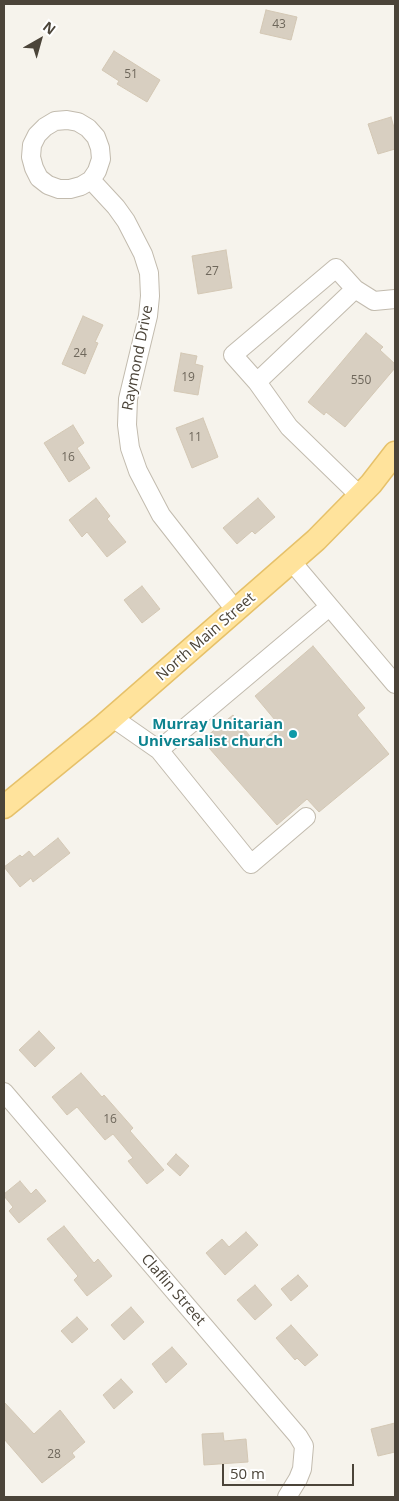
<!DOCTYPE html>
<style>
body{margin:0}
#map{position:relative;width:399px;height:1501px;overflow:hidden;background:#f6f3ec;font-family:"Open Sans",sans-serif}
canvas{display:block}
.frame{position:absolute;inset:0;border:5px solid #4b4439;pointer-events:none}
.north{position:absolute;left:15px;top:15px;width:50px;height:50px;-webkit-text-stroke:4px #fff;paint-order:stroke;rotate:38deg;font-size:14px;font-weight:700;line-height:20px;text-align:center;color:#4b4439}
.north::after{content:'';display:block;margin:auto;width:18px;height:22px;background:#4b4439;clip-path:polygon(50% 0,100% 100%,50% 72%,0 100%)}
.scale{position:absolute;left:222px;top:1464px;width:132px;height:22px;box-sizing:border-box;border:2px solid #4b4439;border-top:0;padding-left:6px;font-size:15px;line-height:18px;white-space:nowrap;color:#4b4439;-webkit-text-stroke:4px #fff;paint-order:stroke}
</style>
<div id="map">
<canvas width="399" height="1501"></canvas>
<div class="frame"></div>
<div class="north">N</div>
<div class="scale">50 m</div>
</div>
<script>
const ctx = document.querySelector('canvas').getContext('2d');
ctx.lineJoin = 'round';
function fill(path, color) { ctx.fillStyle = color; ctx.fill(path, 'evenodd'); }
const toPath = rows => new Path2D(rows.map(r => 'M' + r).join(''));
function stroke(path, color, width, dash) { ctx.strokeStyle = color; ctx.lineWidth = width; ctx.lineCap = dash ? 'butt' : 'round'; ctx.setLineDash(dash || []); ctx.stroke(path); }
function drawText(font, color, halo, rows, align = 'center') {
  ctx.font = font + ' "Open Sans",sans-serif'; ctx.lineWidth = 4; ctx.setLineDash([]); ctx.textBaseline = 'middle'; ctx.strokeStyle = halo; ctx.fillStyle = color; for (const [text, x, y, turn = 0] of rows) {
    ctx.save(); ctx.translate(x, y); ctx.rotate((+turn || 0) * Math.PI / 180); ctx.textAlign = isNaN(turn) ? turn : align; if (halo) ctx.strokeText(text, 0, 0); ctx.fillText(text, 0, 0); ctx.restore();
  }
}
const building = toPath([
 [266,10,297,17,291,40,260,33,266,10],
 [114,51,160,80,147,102,117,84,119,81,102,70,114,51],
 [391,117,395,131,395,149,378,154,368,124,391,117],
 [226,250,232,288,198,294,192,256,226,250],
 [83,316,103,325,95,342,98,343,85,374,62,364,83,316],
 [366,333,383,347,380,350,395,364,395,368,345,427,326,412,324,415,308,402,366,333],
 [181,353,197,356,195,364,203,366,198,395,174,391,181,353],
 [203,418,218,457,192,468,176,428,203,418],
 [73,425,84,443,77,448,90,468,69,482,44,443,73,425],
 [96,498,110,516,107,519,126,542,107,557,87,532,82,537,69,520,96,498],
 [258,498,275,517,255,534,252,531,237,544,223,528,258,498],
 [142,586,160,609,142,623,124,600,142,586],
 [313,646,365,708,357,715,389,754,319,812,307,799,277,825,202,740,233,715,257,745,280,726,255,696,313,646],
 [58,838,70,853,33,882,31,878,20,887,4,867,20,855,22,857,29,851,34,857,58,838],
 [39,1031,55,1048,35,1067,19,1050,39,1031],
 [81,1073,102,1097,104,1095,133,1128,130,1131,164,1170,147,1184,128,1161,133,1158,113,1134,105,1140,77,1107,67,1115,52,1097,81,1073],
 [176,1154,189,1166,180,1176,167,1164,176,1154],
 [20,1181,31,1194,36,1189,46,1201,19,1223,9,1211,13,1207,4,1196,4,1194,20,1181],
 [64,1226,94,1263,98,1259,112,1276,87,1296,74,1280,78,1276,47,1239,64,1226],
 [246,1232,258,1245,225,1275,206,1253,222,1239,229,1247,246,1232],
 [298,1275,308,1286,291,1301,281,1289,298,1275],
 [255,1285,272,1305,255,1320,237,1300,255,1285],
 [131,1307,144,1322,124,1340,111,1325,131,1307],
 [77,1317,88,1329,72,1343,61,1331,77,1317],
 [291,1325,318,1355,305,1366,297,1358,295,1360,276,1338,291,1325],
 [172,1347,187,1364,166,1383,152,1364,172,1347],
 [121,1379,133,1392,114,1409,103,1395,121,1379],
 [4,1402,34,1434,60,1410,85,1442,72,1453,75,1457,42,1483,4,1439,4,1402],
 [395,1423,395,1452,378,1456,371,1429,395,1423],
 [223,1433,224,1441,246,1439,248,1462,204,1465,202,1434,223,1433]
]);
const minor = toPath([
 [91,180,81,186,70,189,59,189,48,185,39,178,34,168,31,157,32,145,37,135,45,127,55,121,67,120,78,122,88,128,96,137,100,148,101,159,97,171,91,180,116,207,126,221,143,254,149,273,150,296,148,316,128,399,127,425,130,448,138,471,161,515,236,611],
 [257,382,355,289],
 [359,495,289,427,257,382,233,355,336,268,355,289,374,301,395,299],
 [292,562,395,684],
 [113,718,159,750,251,864,306,817],
 [159,750,329,607],
 [4,1092,298,1436,304,1446,302,1469,298,1479,287,1497]
]);
const major = toPath([
 [4,807,103,726,316,540,371,484,395,453]
]);
const markers = [
 [293,734,5,"#0f9aa8"]
];
const numberNames = [
 ["43",279,25],
 ["51",131,75],
 ["27",212,272],
 ["24",80,354],
 ["19",188,378],
 ["550",361,381],
 ["11",195,438],
 ["16",68,458],
 ["16",110,1120],
 ["28",54,1455]
];
const streetNames = [
 ["Raymond Drive",138,358,-79],
 ["North Main Street",206,637,-41],
 ["Claflin Street",173,1290,49]
];
const cultureNames = [
 ["Murray Unitarian",283,725],
 ["Universalist church",283,742]
];
fill(building, '#d8cfc1');
stroke(building, '#d3c7b4', 1);
stroke(minor, '#c2bbae', 20);
stroke(major, '#e6c16a', 25);
stroke(minor, '#fff', 18);
stroke(major, '#ffe39c', 22);
for (const [x, y, r, color] of markers) { const dot = new Path2D(); dot.arc(x, y, r, 0, 2 * Math.PI); ctx.fillStyle = color; ctx.fill(dot); stroke(dot, '#fff', 2); }
drawText('12px', '#6e675b', null, numberNames);
drawText('15px', '#4b4439', '#fff', streetNames);
drawText('bold 15px', '#0d838f', '#fff', cultureNames, 'right');
</script>
